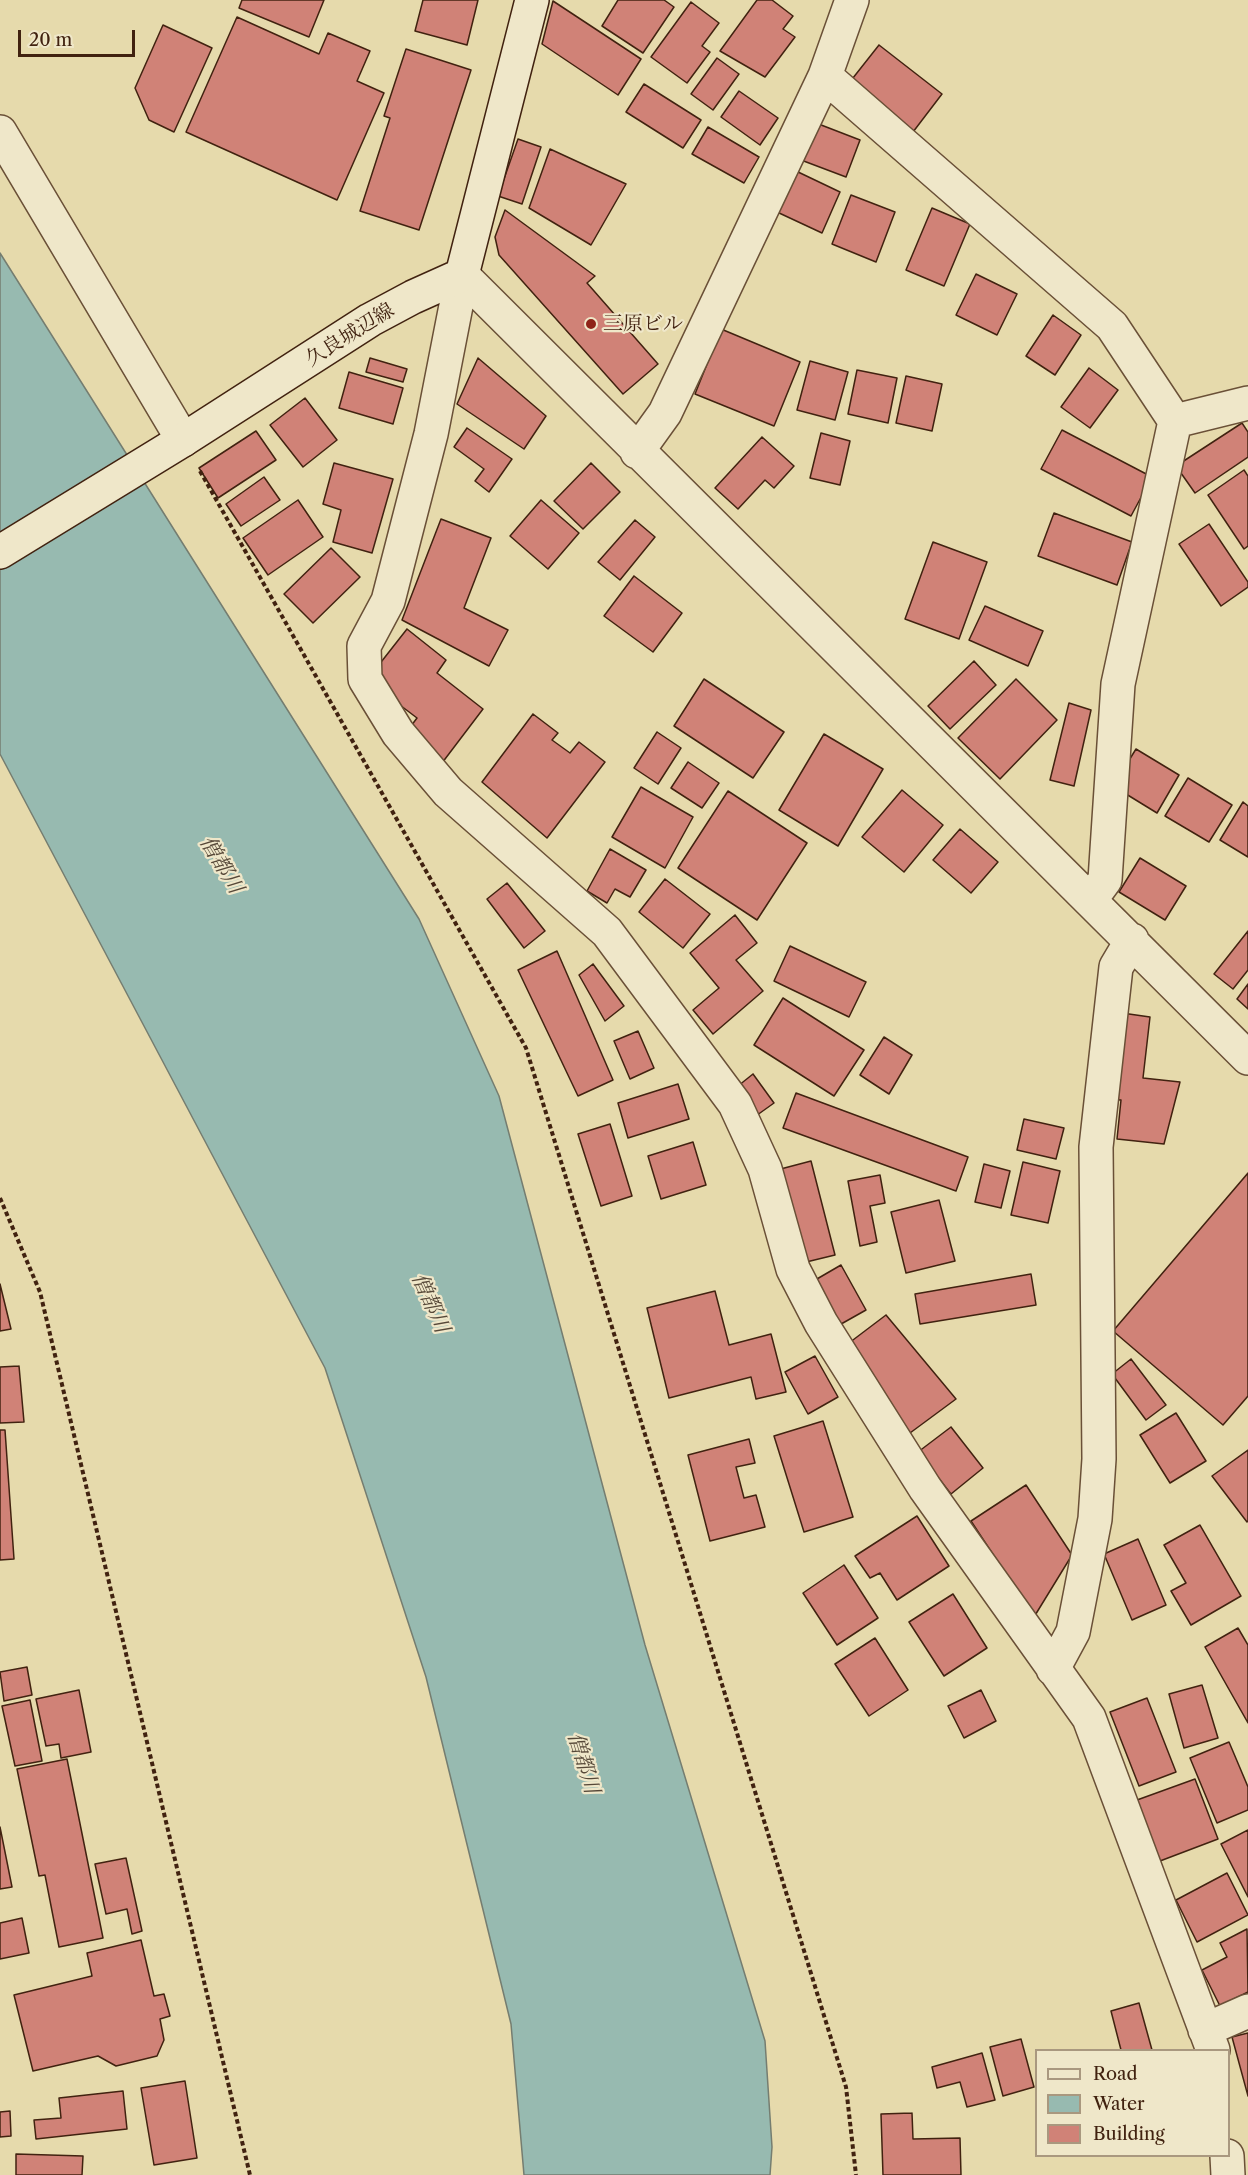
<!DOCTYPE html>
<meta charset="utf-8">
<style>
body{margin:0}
#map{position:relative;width:1248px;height:2175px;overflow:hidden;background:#e6daac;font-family:"Libre Caslon Text",serif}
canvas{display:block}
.legend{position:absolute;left:1035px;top:2049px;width:195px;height:108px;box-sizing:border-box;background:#efe7c9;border:2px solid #a9987f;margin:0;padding:8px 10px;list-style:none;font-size:18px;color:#412210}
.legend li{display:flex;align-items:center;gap:12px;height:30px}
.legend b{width:30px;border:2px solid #a9987f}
.scale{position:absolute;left:18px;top:30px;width:117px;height:27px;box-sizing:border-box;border:3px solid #412210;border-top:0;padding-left:8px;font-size:18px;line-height:21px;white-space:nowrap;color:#412210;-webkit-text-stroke:4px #efe7c9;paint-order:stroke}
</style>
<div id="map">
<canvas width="1248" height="2175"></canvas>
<ul class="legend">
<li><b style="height:8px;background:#efe7c9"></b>Road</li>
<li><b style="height:16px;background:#97bab0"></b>Water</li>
<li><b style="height:16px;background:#d08277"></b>Building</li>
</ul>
<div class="scale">20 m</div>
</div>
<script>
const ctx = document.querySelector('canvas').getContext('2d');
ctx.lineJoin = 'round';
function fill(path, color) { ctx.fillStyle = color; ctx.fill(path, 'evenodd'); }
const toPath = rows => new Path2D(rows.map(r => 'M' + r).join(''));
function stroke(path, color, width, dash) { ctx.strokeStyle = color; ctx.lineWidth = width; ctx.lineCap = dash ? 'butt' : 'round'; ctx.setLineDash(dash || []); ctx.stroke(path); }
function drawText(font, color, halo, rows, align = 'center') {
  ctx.font = font + ' "Libre Caslon Text","Noto Serif JP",serif'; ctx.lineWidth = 4.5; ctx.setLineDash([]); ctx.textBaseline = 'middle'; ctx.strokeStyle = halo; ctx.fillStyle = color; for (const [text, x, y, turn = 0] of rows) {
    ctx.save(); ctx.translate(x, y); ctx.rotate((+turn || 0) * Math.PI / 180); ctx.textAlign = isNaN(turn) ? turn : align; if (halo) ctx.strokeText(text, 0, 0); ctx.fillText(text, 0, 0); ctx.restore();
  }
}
const water = toPath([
 [0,253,419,919,499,1096,645,1645,765,2041,772,2147,770,2175,524,2175,511,2024,426,1677,325,1368,0,754,0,253]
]);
const building = toPath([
 [242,0,324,0,309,37,239,8,242,0],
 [423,0,478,0,467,45,415,31,423,0],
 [618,0,664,0,674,7,643,53,602,26,618,0],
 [757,0,772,0,793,16,783,29,795,37,765,77,720,51,757,0],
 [553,1,641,59,618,95,542,44,553,1],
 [691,2,719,23,702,46,710,52,687,83,651,57,691,2],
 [237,17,319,54,328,33,370,51,357,81,384,93,337,200,186,132,237,17],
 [163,25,212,48,174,132,149,120,135,88,163,25],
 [879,45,942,94,913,132,849,83,879,45],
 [406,49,471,70,419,230,360,211,390,118,384,116,406,49],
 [717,58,739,74,713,110,691,94,717,58],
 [644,84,701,120,683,148,626,112,644,84],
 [739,91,778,118,760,145,721,117,739,91],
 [816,123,860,140,846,177,801,160,816,123],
 [708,127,759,157,744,183,692,154,708,127],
 [518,139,541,147,522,204,498,196,518,139],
 [550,149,626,184,591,245,529,208,550,149],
 [796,171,840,192,822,233,777,212,796,171],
 [851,195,895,212,876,262,832,244,851,195],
 [932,208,970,224,944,286,906,270,932,208],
 [505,210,595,276,587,283,658,364,623,394,499,255,495,237,505,210],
 [976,274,1017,294,997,335,956,315,976,274],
 [1053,315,1081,335,1055,375,1026,356,1053,315],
 [721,329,800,362,774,426,695,394,721,329],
 [370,358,407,369,403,382,366,372,370,358],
 [478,358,546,416,524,449,457,404,478,358],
 [810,361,848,372,835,420,797,410,810,361],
 [1089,368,1118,390,1090,428,1061,407,1089,368],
 [857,370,897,378,888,423,848,414,857,370],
 [349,372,403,388,393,424,339,408,349,372],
 [906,376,942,384,932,431,896,423,906,376],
 [305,398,337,440,303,467,270,425,305,398],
 [1242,423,1248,432,1248,457,1195,493,1176,466,1242,423],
 [467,428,512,459,489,492,475,481,484,469,454,447,467,428],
 [1062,430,1152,477,1131,516,1041,469,1062,430],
 [256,431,276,460,218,498,199,468,256,431],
 [821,433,850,441,840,485,810,478,821,433],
 [762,437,794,466,774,488,765,480,738,509,715,488,762,437],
 [334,463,393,479,372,553,333,542,341,510,323,504,334,463],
 [591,463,620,492,583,529,554,501,591,463],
 [1244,470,1248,476,1248,546,1244,549,1208,495,1244,470],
 [264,477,280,500,241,526,226,504,264,477],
 [298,500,323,537,268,575,243,538,298,500],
 [541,500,579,533,548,569,510,536,541,500],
 [1054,513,1132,542,1117,585,1038,556,1054,513],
 [441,519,491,538,464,608,508,630,489,666,402,620,441,519],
 [635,520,655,537,620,580,598,562,635,520],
 [1209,524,1248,582,1248,587,1221,606,1179,544,1209,524],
 [933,542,987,562,959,639,905,619,933,542],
 [331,548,360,577,313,623,284,594,331,548],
 [634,576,682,613,653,652,604,616,634,576],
 [985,606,1043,631,1028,666,969,640,985,606],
 [407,629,446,660,437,673,483,709,442,763,405,734,417,718,367,680,407,629],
 [974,661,996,685,950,729,928,706,974,661],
 [704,679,784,732,753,778,674,726,704,679],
 [1016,679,1057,720,1000,779,958,738,1016,679],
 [1069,703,1091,710,1074,786,1050,780,1069,703],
 [533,714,558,733,552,740,570,753,579,742,605,762,547,838,482,782,533,714],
 [657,732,681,748,658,784,634,768,657,732],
 [824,734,883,769,838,846,779,810,824,734],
 [1136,749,1179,775,1157,813,1113,786,1136,749],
 [688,762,719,783,702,808,671,788,688,762],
 [1188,778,1232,805,1209,842,1165,816,1188,778],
 [641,787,693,817,665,868,612,837,641,787],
 [902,790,943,825,904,872,862,837,902,790],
 [728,791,807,843,757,920,678,868,728,791],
 [1243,802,1248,806,1248,857,1220,840,1243,802],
 [960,829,998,862,971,893,933,860,960,829],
 [610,849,646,870,630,897,615,889,607,903,587,891,610,849],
 [1140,858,1186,886,1165,920,1119,892,1140,858],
 [665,879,710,914,683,948,639,912,665,879],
 [507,883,545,931,524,948,487,899,507,883],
 [735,915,757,943,736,960,763,991,713,1034,693,1010,719,988,690,953,735,915],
 [1248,931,1248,970,1233,989,1214,974,1248,931],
 [790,946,866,982,849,1017,774,981,790,946],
 [557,951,613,1080,578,1096,518,970,557,951],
 [593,964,624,1006,605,1021,579,975,593,964],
 [1248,984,1248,1009,1237,999,1248,984],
 [783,998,864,1050,834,1096,754,1045,783,998],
 [1115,1012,1150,1017,1143,1078,1180,1082,1164,1144,1117,1139,1121,1100,1106,1099,1115,1012],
 [638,1031,654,1068,630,1079,614,1041,638,1031],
 [884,1037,912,1055,889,1094,860,1075,884,1037],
 [753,1074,774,1103,753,1118,733,1090,753,1074],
 [678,1084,689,1119,628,1138,618,1103,678,1084],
 [796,1093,968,1157,956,1191,783,1128,796,1093],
 [1024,1119,1064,1128,1056,1159,1017,1150,1024,1119],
 [610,1124,632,1196,601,1206,578,1134,610,1124],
 [693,1142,706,1185,661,1199,648,1156,693,1142],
 [811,1161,835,1255,798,1264,773,1171,811,1161],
 [1023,1162,1060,1171,1048,1223,1011,1215,1023,1162],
 [984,1164,1010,1171,1001,1208,975,1202,984,1164],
 [1248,1173,1248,1396,1223,1425,1113,1331,1248,1173],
 [880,1175,885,1203,870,1206,877,1242,860,1246,848,1181,880,1175],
 [939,1200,955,1261,906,1273,891,1212,939,1200],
 [841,1265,866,1310,834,1328,810,1283,841,1265],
 [1031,1274,1036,1305,920,1324,915,1294,1031,1274],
 [0,1284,11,1329,0,1331,0,1284],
 [715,1291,729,1345,771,1334,786,1392,756,1399,751,1377,669,1398,647,1308,715,1291],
 [886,1315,956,1399,910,1433,845,1346,886,1315],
 [815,1356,838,1397,808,1414,785,1372,815,1356],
 [1131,1359,1166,1405,1146,1420,1112,1374,1131,1359],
 [19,1366,24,1422,0,1423,0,1367,19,1366],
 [1176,1413,1206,1461,1170,1483,1140,1435,1176,1413],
 [823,1421,853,1517,804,1532,774,1436,823,1421],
 [951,1427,983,1468,951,1494,918,1452,951,1427],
 [0,1430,5,1430,14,1559,0,1560,0,1430],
 [749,1439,755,1463,736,1467,744,1498,756,1495,765,1527,710,1541,688,1455,749,1439],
 [1248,1450,1248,1521,1247,1522,1212,1476,1248,1450],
 [1026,1485,1072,1555,1034,1617,971,1521,1026,1485],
 [917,1516,949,1566,897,1600,880,1573,870,1578,855,1556,917,1516],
 [1200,1525,1241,1596,1191,1625,1171,1591,1186,1583,1164,1545,1200,1525],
 [1138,1539,1166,1605,1132,1620,1104,1554,1138,1539],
 [844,1565,878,1618,837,1645,803,1593,844,1565],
 [953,1594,987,1648,944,1676,909,1622,953,1594],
 [1238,1628,1248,1645,1248,1723,1205,1647,1238,1628],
 [875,1638,908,1690,869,1716,835,1664,875,1638],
 [27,1667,32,1695,4,1701,0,1672,27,1667],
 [1202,1685,1218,1738,1184,1748,1169,1694,1202,1685],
 [79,1690,91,1752,61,1758,59,1744,46,1746,36,1699,79,1690],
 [981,1690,996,1721,964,1738,948,1706,981,1690],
 [1147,1698,1176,1772,1139,1786,1110,1712,1147,1698],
 [30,1700,42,1761,15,1766,2,1706,30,1700],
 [1229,1742,1248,1787,1248,1810,1217,1823,1190,1758,1229,1742],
 [67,1759,103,1938,59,1947,45,1875,39,1876,17,1769,67,1759],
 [1195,1779,1218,1839,1160,1861,1137,1800,1195,1779],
 [0,1827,12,1887,0,1889,0,1827],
 [1248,1830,1248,1897,1221,1844,1248,1830],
 [126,1858,142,1931,132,1934,127,1909,106,1914,95,1864,126,1858],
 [1227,1873,1248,1915,1197,1942,1176,1900,1227,1873],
 [22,1918,29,1953,0,1959,0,1923,22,1918],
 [1247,1929,1248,1992,1220,2006,1202,1970,1227,1957,1220,1943,1247,1929],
 [141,1940,154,1996,164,1994,170,2016,160,2019,164,2040,157,2056,116,2066,98,2056,33,2071,14,1995,92,1976,87,1953,141,1940],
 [1139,2003,1152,2050,1121,2050,1111,2011,1139,2003],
 [1248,2033,1248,2096,1232,2037,1248,2033],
 [1021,2039,1034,2087,1003,2096,990,2047,1021,2039],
 [982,2053,995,2100,967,2107,960,2082,937,2088,932,2067,982,2053],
 [185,2081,197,2158,154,2165,141,2088,185,2081],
 [123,2091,127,2129,36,2139,34,2120,61,2118,59,2098,123,2091],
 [10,2111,11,2136,0,2137,0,2112,10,2111],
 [912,2113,913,2139,960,2138,961,2175,883,2175,881,2114,912,2113],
 [16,2154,83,2156,82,2175,16,2175,16,2154]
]);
const path = toPath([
 [200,471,526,1048,846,2087,856,2175],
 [0,1198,40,1292,250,2175]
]);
const minor = toPath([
 [825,76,1112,326,1175,421,1118,684,1105,880,1091,899],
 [0,132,183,440],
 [462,275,431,434,388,601,364,646,365,679,398,733,448,792,607,932,735,1104,765,1169,793,1269,821,1323,925,1488,1089,1718,1213,2050],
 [462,275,1248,1058],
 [1175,421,1248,403],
 [637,452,665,413,825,76,852,0],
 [1053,1669,1073,1632,1095,1519,1099,1459,1096,1147,1116,967,1132,940],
 [1205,2030,1248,2011],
 [1227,2156,1228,2175]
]);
const secondary = toPath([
 [0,552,183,440,370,320,413,297,462,275,532,0]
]);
const markers = [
 [591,324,6,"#8f2418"]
];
const poiNames = [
 ["三原ビル",603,324]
];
const streetNames = [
 ["久良城辺線",350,335,-32]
];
const waterNames = [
 ["僧都川",221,865,59],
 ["僧都川",430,1303,66],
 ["僧都川",583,1763,73]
];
fill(water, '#97bab0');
stroke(water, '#757d70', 1.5);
fill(building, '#d08277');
stroke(building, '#412210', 1.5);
stroke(minor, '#6a5037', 36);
stroke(secondary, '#412210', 36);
stroke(path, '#412210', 4, [4.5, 3]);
stroke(minor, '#efe7c9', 33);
stroke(secondary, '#efe7c9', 33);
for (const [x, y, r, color] of markers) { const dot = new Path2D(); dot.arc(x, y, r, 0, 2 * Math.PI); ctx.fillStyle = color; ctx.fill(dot); stroke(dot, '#efe7c9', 2); }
drawText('20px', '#412210', '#efe7c9', poiNames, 'left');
drawText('20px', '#412210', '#efe7c9', streetNames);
drawText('italic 21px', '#564838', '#efe7c9', waterNames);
</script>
